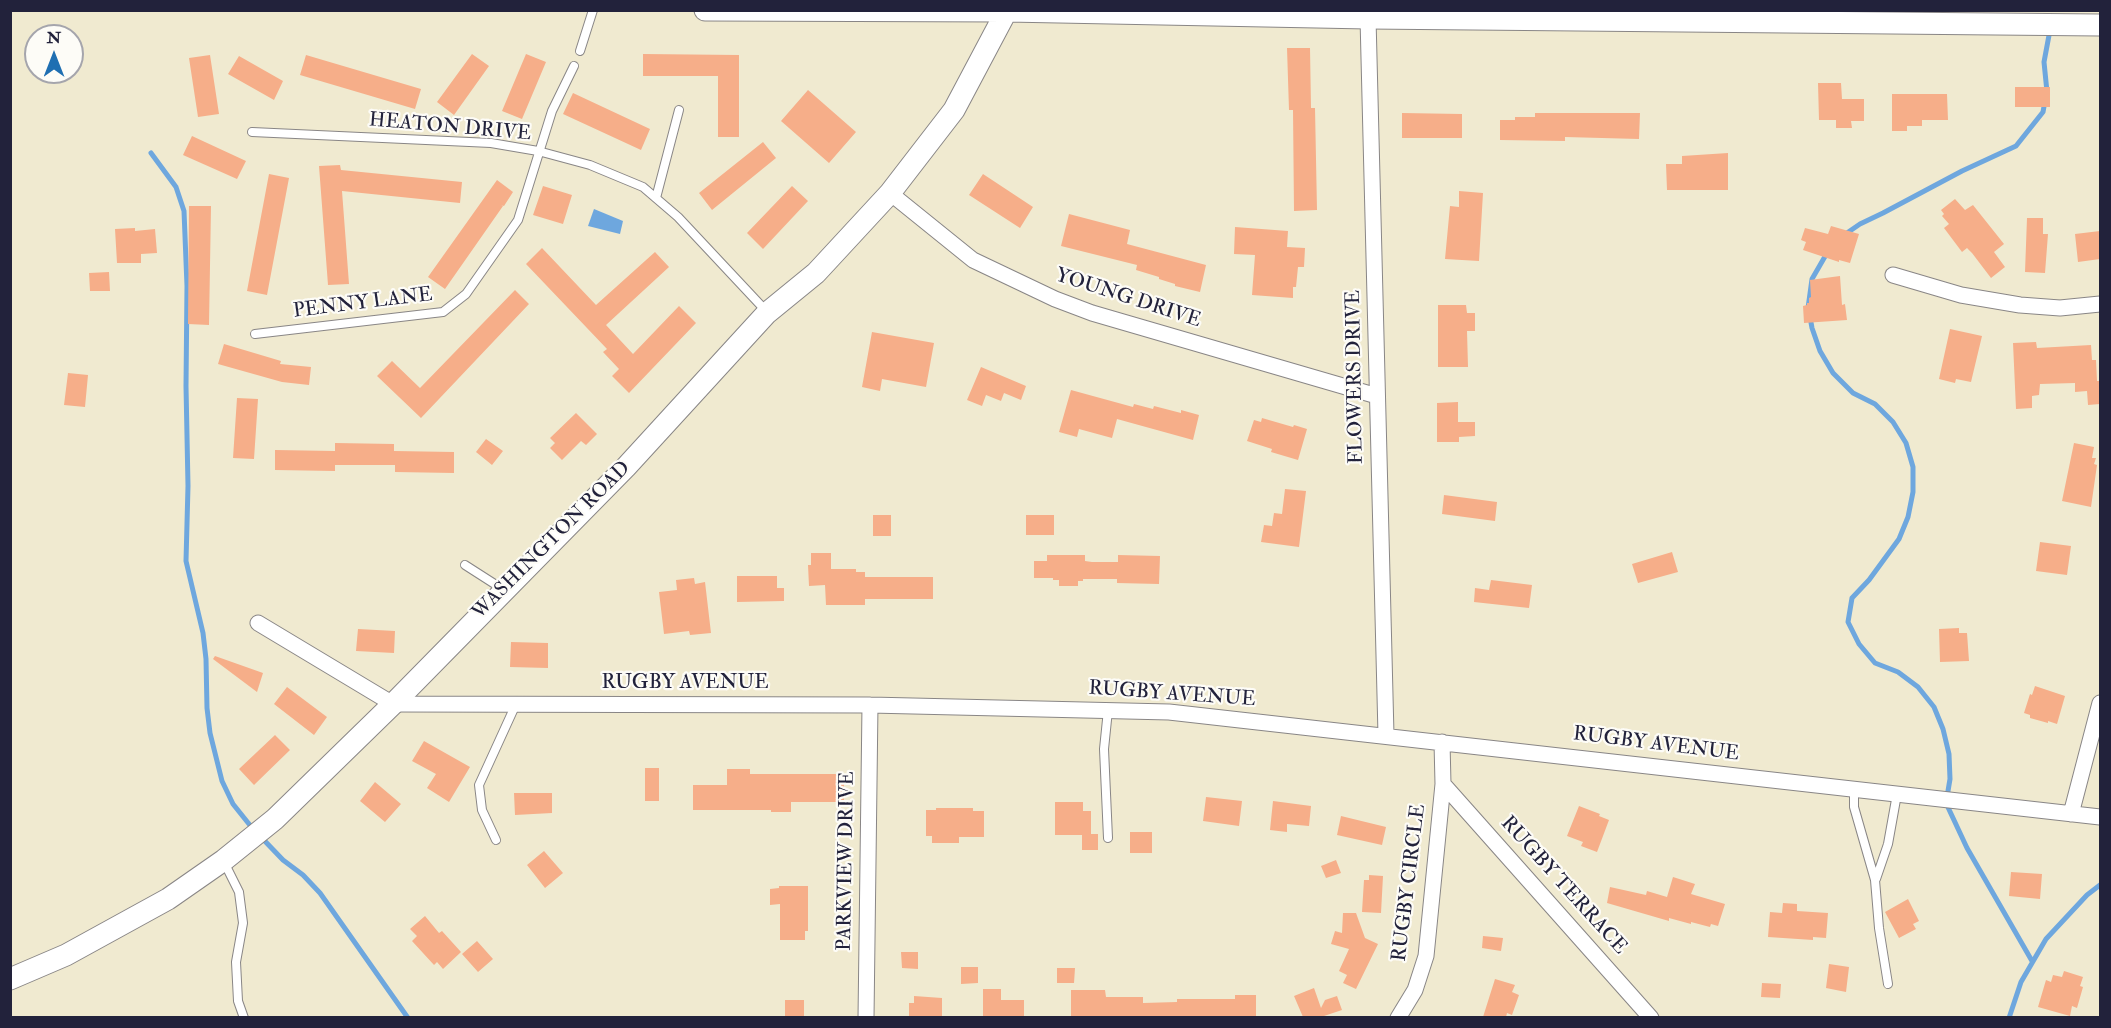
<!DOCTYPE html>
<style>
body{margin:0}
#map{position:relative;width:2111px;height:1028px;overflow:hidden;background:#f0ead0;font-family:"IM FELL Double Pica",serif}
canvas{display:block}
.frame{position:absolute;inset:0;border:12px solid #22223b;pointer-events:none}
.north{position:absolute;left:24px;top:24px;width:60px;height:60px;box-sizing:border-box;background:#fdfcf7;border:2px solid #a5a5ac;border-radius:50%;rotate:0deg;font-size:16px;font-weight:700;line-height:24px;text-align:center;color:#22223b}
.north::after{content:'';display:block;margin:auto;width:21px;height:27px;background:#1f6fb2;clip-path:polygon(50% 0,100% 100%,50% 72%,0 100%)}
</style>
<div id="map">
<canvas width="2111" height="1028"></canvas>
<div class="frame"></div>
<div class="north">N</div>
</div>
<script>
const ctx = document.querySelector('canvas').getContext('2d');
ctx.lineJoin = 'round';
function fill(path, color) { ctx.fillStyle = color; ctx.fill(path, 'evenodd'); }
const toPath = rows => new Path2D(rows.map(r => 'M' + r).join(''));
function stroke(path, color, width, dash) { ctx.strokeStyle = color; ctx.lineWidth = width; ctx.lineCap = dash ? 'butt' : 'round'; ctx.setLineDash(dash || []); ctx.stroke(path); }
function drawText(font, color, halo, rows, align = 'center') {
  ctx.font = font + ' "IM FELL Double Pica",serif'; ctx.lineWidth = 4.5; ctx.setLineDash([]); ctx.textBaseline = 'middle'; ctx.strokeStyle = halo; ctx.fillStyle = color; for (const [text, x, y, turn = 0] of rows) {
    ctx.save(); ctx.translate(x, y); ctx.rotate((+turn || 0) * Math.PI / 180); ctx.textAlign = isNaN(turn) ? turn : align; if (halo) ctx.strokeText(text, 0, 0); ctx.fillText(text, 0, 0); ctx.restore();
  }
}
const water = toPath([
 [594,209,623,221,620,234,588,226]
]);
const stream = toPath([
 [2047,92,2044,62,2050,30],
 [151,153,176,187,184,211,187,286,186,386,188,486,186,561,203,633,206,659,207,708,210,733,222,781,233,804,253,829],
 [1844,235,1860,224,1883,213,1962,171,2016,146,2043,112,2045,101],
 [1808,308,1812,279,1827,253],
 [1810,317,1812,328,1820,351,1833,373,1853,393,1875,404,1893,422,1906,443,1913,467,1913,492,1908,517,1899,539,1869,580,1852,598,1848,622,1859,644,1875,663,1898,672,1918,687,1934,707,1943,729,1949,754,1950,779,1946,803,1967,848,2032,961],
 [260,836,283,860,303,875,320,893,408,1018],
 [2009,1018,2021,982,2046,939,2087,895,2100,885]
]);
const building = toPath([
 [1287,48,1310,48,1311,108,1315,108,1317,210,1294,211,1293,110,1289,110],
 [472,54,489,66,454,115,437,102],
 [526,54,546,62,522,119,502,111],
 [643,54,739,55,739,137,718,137,718,76,643,76],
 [210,55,219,114,198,117,189,58],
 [306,55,421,89,415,109,300,75],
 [239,56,283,81,274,100,228,74],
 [1818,83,1841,83,1842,99,1864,99,1864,121,1851,121,1852,128,1836,128,1836,120,1819,120],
 [2015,87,2050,87,2050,107,2015,107],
 [808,90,856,132,829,163,781,121],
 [573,93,650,129,641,150,563,114],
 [1892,94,1947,94,1948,120,1922,120,1922,126,1907,126,1907,131,1892,131],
 [1402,113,1462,114,1462,138,1402,138],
 [1535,113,1640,113,1639,139,1565,137,1565,141,1500,140,1500,120,1515,120,1515,117,1535,117],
 [192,136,246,161,237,179,183,155],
 [763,142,776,158,712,210,699,193],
 [1728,153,1728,190,1667,190,1666,164,1682,164,1682,156],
 [340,165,341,170,462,182,460,203,342,191,349,284,328,285,319,166],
 [269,174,289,178,267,295,247,291],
 [983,174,1033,207,1020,228,969,195],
 [497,180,513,192,504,206,501,205,503,206,445,289,428,277],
 [543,186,572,195,563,224,533,215],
 [792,186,808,201,763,249,747,233],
 [1459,191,1483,193,1479,261,1445,259,1450,206,1459,207],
 [1955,199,1965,210,1973,205,2004,244,1994,252,2005,267,1991,278,1972,253,1967,248,1962,252,1944,228,1949,224,1942,216,1944,214,1941,210],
 [189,206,211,206,209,325,188,324],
 [1069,214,1130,230,1127,244,1206,265,1200,292,1175,286,1175,284,1159,279,1159,277,1136,270,1137,265,1061,246],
 [2027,218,2043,218,2043,234,2048,234,2045,273,2025,272],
 [1831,226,1859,234,1850,263,1839,260,1839,262,1803,250,1806,242,1801,240,1805,228,1828,234],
 [1235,227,1288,231,1287,247,1305,248,1304,267,1298,267,1296,287,1293,287,1293,298,1252,295,1255,255,1234,254],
 [135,228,135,231,155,229,157,253,141,254,141,263,117,263,115,229],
 [2100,231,2100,259,2078,262,2075,234],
 [542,248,596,305,655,252,669,267,606,325,633,354,679,306,696,323,629,393,612,376,619,369,603,352,607,349,526,264],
 [109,272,110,291,90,291,89,273],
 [1840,276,1842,305,1845,304,1847,320,1804,323,1803,306,1807,305,1807,303,1809,303,1809,298,1811,297,1810,280],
 [515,290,529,304,421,418,377,376,392,361,420,388],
 [1438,305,1466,305,1467,313,1475,313,1475,331,1467,331,1468,367,1438,367],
 [1950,329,1982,336,1971,382,1956,379,1955,383,1939,379],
 [872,332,934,343,926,387,882,379,880,391,862,387],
 [2036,342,2037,348,2091,345,2092,360,2096,360,2097,381,2100,381,2100,404,2088,405,2087,391,2075,392,2075,383,2040,384,2039,395,2032,396,2032,408,2016,409,2013,343],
 [224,344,281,361,280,364,311,367,309,385,282,382,218,364],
 [981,367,1026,386,1021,400,1004,393,1001,401,986,395,982,406,967,400],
 [68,373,88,375,85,407,64,405],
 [1071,390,1133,407,1134,404,1153,409,1154,406,1181,413,1181,410,1199,415,1193,440,1117,419,1112,438,1079,429,1077,437,1059,432],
 [237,398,258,399,254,459,233,458],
 [1458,402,1458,422,1475,422,1475,436,1459,437,1459,442,1437,442,1437,403],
 [576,413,597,434,586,445,581,441,562,460,550,448,555,443,550,438],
 [1262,418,1293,427,1294,425,1307,429,1298,460,1271,452,1272,449,1247,441,1254,420,1261,422],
 [486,439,503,451,492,465,476,452],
 [335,443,394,444,394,451,454,452,454,473,395,472,395,465,335,465,335,471,275,470,275,450,335,451],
 [2074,443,2094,447,2092,458,2096,458,2094,464,2097,465,2091,507,2062,501],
 [1285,489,1306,491,1299,547,1261,542,1264,525,1272,526,1274,513,1282,514],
 [1444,495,1497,502,1495,521,1442,514],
 [873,515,891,515,891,536,873,536],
 [1026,515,1054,515,1054,535,1026,535],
 [2040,542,2071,546,2067,575,2036,571],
 [1672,552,1678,572,1638,583,1632,564],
 [811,553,831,553,831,569,856,569,856,572,865,572,865,577,933,577,933,599,865,599,865,605,826,605,825,585,809,586,808,565,811,565],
 [1047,555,1085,555,1085,561,1092,562,1118,562,1118,555,1160,556,1159,584,1117,583,1117,579,1083,579,1083,581,1078,581,1078,586,1059,586,1059,580,1053,580,1053,578,1034,578,1034,561,1047,561],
 [737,576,777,576,777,588,784,588,784,601,737,602],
 [694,578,695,584,705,582,711,633,690,635,689,631,664,634,659,592,677,590,676,580],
 [1491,580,1532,585,1529,608,1474,602,1475,588,1489,590],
 [1959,628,1959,633,1967,633,1969,661,1940,662,1939,629],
 [358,629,395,631,394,653,356,651],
 [511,642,548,643,548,668,510,667],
 [215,656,263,673,257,692,213,659],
 [2035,686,2065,696,2057,724,2048,721,2048,723,2030,718,2030,715,2024,713,2030,694,2032,695],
 [287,687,327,717,314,735,274,704],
 [275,735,290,750,254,785,239,769],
 [424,741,470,767,449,802,427,788,436,774,412,761],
 [645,768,659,768,659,801,645,801],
 [727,769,750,769,750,774,844,774,844,802,791,802,791,812,771,812,771,810,693,810,693,785,727,785],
 [375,782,401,804,385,822,360,801],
 [514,793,552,793,552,813,515,815],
 [1206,797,1242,801,1239,826,1203,821],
 [1273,801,1311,806,1309,826,1287,824,1287,832,1270,830],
 [1055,802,1083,802,1083,811,1091,811,1091,834,1098,834,1098,850,1082,850,1082,835,1055,835],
 [1579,806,1600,814,1599,816,1609,820,1597,852,1581,846,1583,842,1567,836],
 [936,808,973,808,973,811,984,811,984,837,959,837,959,843,932,843,932,836,926,836,926,810,936,810],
 [1341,816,1386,827,1382,845,1337,835],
 [1130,832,1152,832,1152,853,1130,853],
 [544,851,563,873,545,888,527,865],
 [1336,860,1341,873,1326,878,1321,866],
 [2011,872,2042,874,2040,899,2009,896],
 [1369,875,1383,876,1381,913,1362,912,1364,880,1369,880],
 [1673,877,1695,884,1691,894,1725,904,1718,926,1711,924,1710,927,1691,922,1691,924,1669,918,1669,921,1607,903,1610,887,1646,895,1647,891,1667,897],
 [779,886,808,886,808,931,805,931,805,940,780,940,780,904,770,905,770,889,779,888],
 [1908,899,1919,921,1913,924,1916,929,1899,938,1885,912],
 [1783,903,1797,904,1797,911,1828,913,1826,938,1813,937,1813,940,1768,937,1770,912,1782,913],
 [1343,913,1356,913,1365,938,1378,944,1356,989,1343,983,1347,975,1339,971,1349,949,1331,944,1335,931,1342,933],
 [425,916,439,933,442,931,461,952,443,969,437,962,434,965,412,941,417,936,410,929],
 [1483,936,1503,938,1501,951,1482,948],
 [477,941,493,959,478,972,462,954],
 [901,952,918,952,918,969,902,968],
 [1829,964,1849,967,1846,992,1826,988],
 [961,967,978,967,978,983,961,984],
 [1057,968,1075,968,1074,983,1057,983],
 [2064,971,2083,977,2080,986,2083,987,2077,1008,2072,1006,2070,1016,2038,1007,2046,980,2051,982,2053,975,2062,977],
 [1495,979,1515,985,1512,992,1519,995,1512,1015,1507,1013,1506,1017,1483,1017],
 [1762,983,1781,984,1780,998,1761,997],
 [1314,988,1321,1008,1325,1000,1337,996,1342,1010,1324,1016,1325,1017,1303,1017,1294,996],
 [983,989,1001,989,1001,1000,1024,1000,1024,1017,983,1017],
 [1071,990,1105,990,1106,997,1143,997,1143,1003,1177,1002,1177,999,1235,999,1235,995,1256,995,1256,1017,1071,1017],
 [914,996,942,998,942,1017,909,1017,909,1003,914,1003],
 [785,1000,804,1000,804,1017,785,1017]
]);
const lane = toPath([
 [580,51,593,10],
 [252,132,491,143,538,151,590,165,643,187,678,217,767,312],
 [656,198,679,110],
 [255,334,443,312,466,294,518,220,552,111,574,66],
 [465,565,504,590],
 [1854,789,1854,807,1875,880,1879,928,1888,984],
 [1108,838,1104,749,1108,710],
 [496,840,482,810,479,785,516,704],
 [224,862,239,892,243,923,236,962,238,1001,244,1018],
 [1876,879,1888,844,1897,794]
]);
const street = toPath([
 [1368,18,1386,735],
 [890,193,973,260,1055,299,1092,313,1377,396],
 [1893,275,1961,295,2020,305,2060,308,2100,304],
 [258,623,393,704,870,705,1169,712,2100,817],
 [1443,784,1651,1018],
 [2071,814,2100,703],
 [866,1018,870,705],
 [1398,1018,1415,990,1426,956,1443,784,1442,742]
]);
const secondary = toPath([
 [705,10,1007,11,1368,18,2100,25],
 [10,979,66,955,168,899,224,860,275,819,393,704,626,467,767,313,816,273,890,193,954,110,1007,10]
]);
const streetNames = [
 ["HEATON DRIVE",450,128,5],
 ["YOUNG DRIVE",1128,299,18],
 ["PENNY LANE",363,304,-7],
 ["FLOWERS DRIVE",1356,377,-91],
 ["WASHINGTON ROAD",552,541,-45],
 ["RUGBY AVENUE",685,684],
 ["RUGBY AVENUE",1172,695,4],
 ["RUGBY AVENUE",1656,745,7],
 ["PARKVIEW DRIVE",847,861,-89],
 ["RUGBY CIRCLE",1410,883,-83],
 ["RUGBY TERRACE",1563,886,48]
];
fill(water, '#6ea7de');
stroke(stream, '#6ea7de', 5);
fill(building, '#f6ae89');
stroke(lane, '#898686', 10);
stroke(street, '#898686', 17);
stroke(secondary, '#898686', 23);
stroke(lane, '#fff', 8);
stroke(street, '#fff', 15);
stroke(secondary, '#fff', 21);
drawText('20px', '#22223b', '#fdfcf7', streetNames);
</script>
